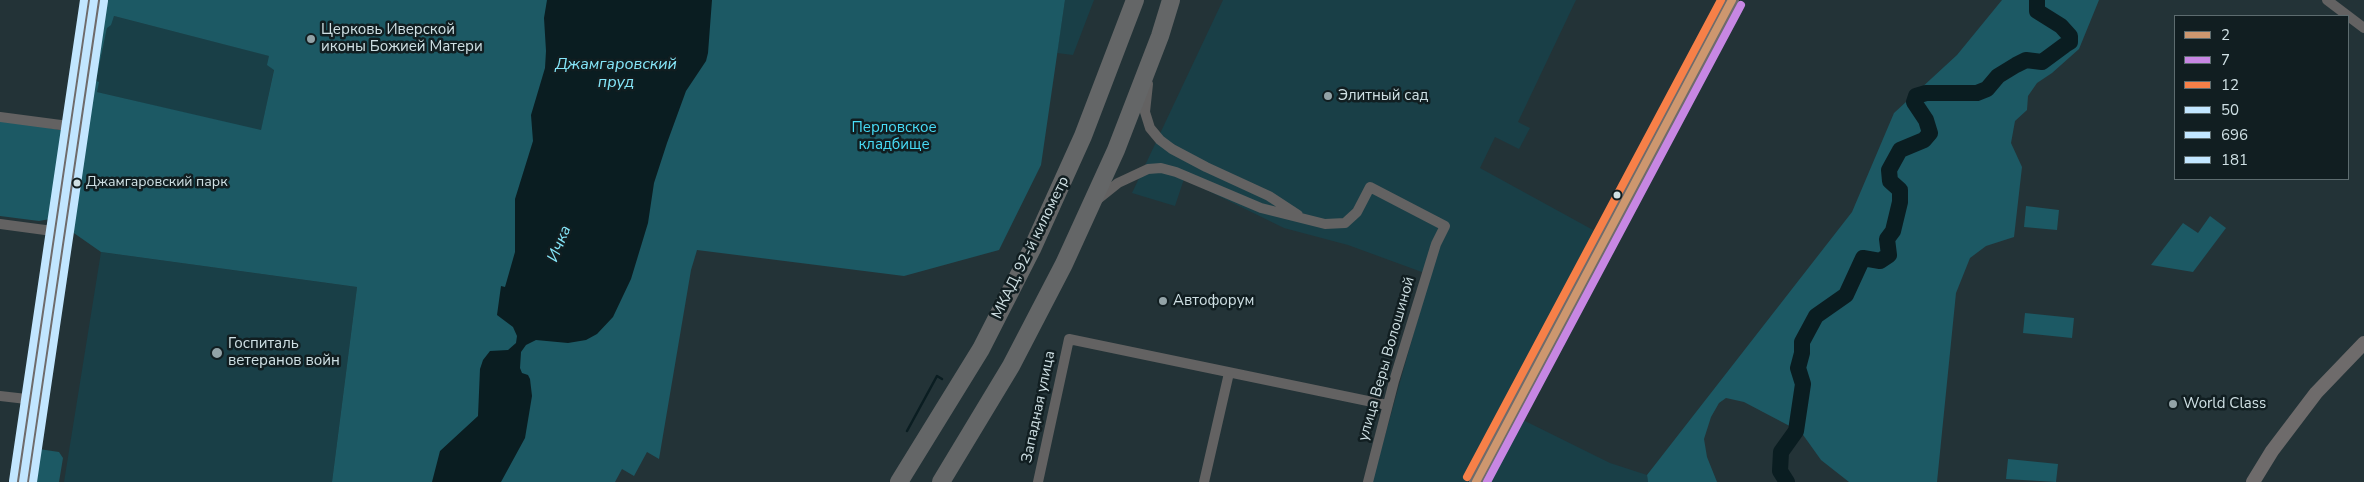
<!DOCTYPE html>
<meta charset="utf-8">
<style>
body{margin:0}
#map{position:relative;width:2364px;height:482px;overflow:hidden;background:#233337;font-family:"Nunito Sans",sans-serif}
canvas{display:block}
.legend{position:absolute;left:2174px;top:15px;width:175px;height:165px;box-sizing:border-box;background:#111e21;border:1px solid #5d6c6f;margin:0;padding:6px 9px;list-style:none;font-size:15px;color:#cfe0e4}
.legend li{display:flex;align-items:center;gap:10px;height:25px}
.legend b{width:25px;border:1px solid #5d6c6f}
</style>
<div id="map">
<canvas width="2364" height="482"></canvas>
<ul class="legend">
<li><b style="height:6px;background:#cd976f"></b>2</li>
<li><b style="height:6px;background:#c787e3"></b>7</li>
<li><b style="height:6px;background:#f78048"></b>12</li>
<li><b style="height:6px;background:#c2e6ff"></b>50</li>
<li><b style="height:6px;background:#c2e6ff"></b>696</li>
<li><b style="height:6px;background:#c2e6ff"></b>181</li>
</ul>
</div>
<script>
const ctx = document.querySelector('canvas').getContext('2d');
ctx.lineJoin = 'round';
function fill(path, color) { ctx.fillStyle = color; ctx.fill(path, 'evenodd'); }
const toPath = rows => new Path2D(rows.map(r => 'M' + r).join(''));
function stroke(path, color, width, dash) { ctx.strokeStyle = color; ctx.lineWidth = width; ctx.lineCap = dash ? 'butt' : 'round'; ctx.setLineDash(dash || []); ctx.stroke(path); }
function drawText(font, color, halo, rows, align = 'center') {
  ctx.font = font + ' "Nunito Sans",sans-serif'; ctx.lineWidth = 5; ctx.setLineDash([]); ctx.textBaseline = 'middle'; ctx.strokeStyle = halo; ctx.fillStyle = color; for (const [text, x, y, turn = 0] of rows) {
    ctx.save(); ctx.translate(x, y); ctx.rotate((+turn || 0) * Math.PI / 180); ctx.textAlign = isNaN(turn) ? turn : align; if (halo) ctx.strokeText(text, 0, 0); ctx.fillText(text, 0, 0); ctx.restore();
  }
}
const built = toPath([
 [1065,0,1094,0,1073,55,1057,53],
 [1223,0,1576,0,1518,122,1530,128,1519,149,1495,137,1480,168,1604,236,1472,482,1372,482,1430,275,1348,245,1284,228,1184,179,1175,206,1132,193],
 [114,16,270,56,274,69,261,131,97,92,96,81,107,28],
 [101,252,357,287,332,482,64,482],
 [1521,419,1610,463,1647,475,1648,482,1489,482]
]);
const green = toPath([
 [102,0,1065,0,1041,165,999,250,904,276,697,250,691,270,659,459,647,452,634,476,622,469,615,482,332,482,357,287,101,252,71,231,70,223],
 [114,16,269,56,267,65,274,70,261,130,97,92,99,82,96,81,107,28,111,25],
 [2002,0,2099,0,2079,49,2052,73,2037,83,2028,96,2027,110,2015,121,2011,143,2022,167,2014,237,1986,246,1970,258,1956,293,1937,482,1849,482,1821,460,1801,432,1744,402,1726,398,1719,403,1711,417,1704,439,1707,457,1717,482,1648,482,1647,475,1852,212,1894,113,1957,55],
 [0,119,66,131,57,204,50,219,39,221,0,216],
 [2026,206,2059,210,2057,230,2024,227],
 [2210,216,2226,228,2193,272,2151,265,2183,223,2198,233],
 [2025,313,2074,318,2072,338,2023,333],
 [39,449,59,452,63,458,59,482,34,482],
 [2008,459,2058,464,2056,482,2006,479]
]);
const water = toPath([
 [547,0,712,0,708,53,706,61,686,91,667,143,654,183,648,223,631,279,613,317,597,334,586,340,568,343,536,340,526,345,521,352,520,368,522,373,528,375,530,379,532,396,525,438,501,482,432,482,440,451,478,416,480,369,483,360,490,351,508,350,516,343,517,336,513,327,497,315,501,286,505,287,515,252,515,199,533,141,531,115,545,68,546,51,544,18]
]);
const stream = toPath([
 [907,431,937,376,942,379]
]);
const river = toPath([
 [1787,482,1780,471,1781,452,1796,431,1803,384,1798,368,1802,353,1802,342,1816,316,1846,295,1863,258,1880,261,1889,255,1887,239,1893,231,1900,202,1900,190,1890,181,1889,170,1900,150,1924,140,1930,133,1926,120,1914,102,1916,96,1926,93,1977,93,1987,89,1998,76,2016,65,2026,60,2042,62,2065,45,2070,42,2070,36,2061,26,2037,11,2037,0]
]);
const street = toPath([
 [2327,0,2364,28],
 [1148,84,1145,112,1150,128,1160,140,1172,149,1206,167,1269,196,1298,215],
 [0,117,76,127],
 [1098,199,1118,183,1148,169,1161,168,1176,172,1261,208,1325,224,1345,223,1357,212,1370,187,1445,226,1436,244,1394,381,1368,482],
 [0,224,60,232],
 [0,396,35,400],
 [1038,482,1069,339,1387,405],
 [1204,482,1229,373]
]);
const secondary = toPath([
 [23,482,94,0],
 [1476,482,1732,0],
 [2253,482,2272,451,2316,393,2364,343]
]);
const highway = toPath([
 [899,482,981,349,1032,249,1083,136,1135,0],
 [941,482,1011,366,1064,264,1116,150,1160,36,1171,0]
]);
const bus1 = toPath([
 [1476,482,1732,0]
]);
const bus2 = toPath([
 [1487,482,1741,5]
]);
const bus3 = toPath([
 [1467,477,1721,0]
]);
const bus4 = toPath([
 [23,482,94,0]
]);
const bus5 = toPath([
 [33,482,104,1]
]);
const bus6 = toPath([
 [13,481,84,0]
]);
const markers = [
 [311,39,5,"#93a3a7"],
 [1328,96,5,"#93a3a7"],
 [77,183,4.5,"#cfe0e4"],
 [1617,195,4.5,"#cfe0e4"],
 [1163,301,5,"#93a3a7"],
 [217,353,6,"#93a3a7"],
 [2173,404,5,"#93a3a7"]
];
const busNames = [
 ["Джамгаровский парк",86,183]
];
const poiNames = [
 ["Церковь Иверской",321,30],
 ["иконы Божией Матери",321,47],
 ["Элитный сад",1338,96],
 ["Автофорум",1173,301],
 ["Госпиталь",228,344],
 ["ветеранов войн",228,361],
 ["World Class",2183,404]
];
const parkNames = [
 ["Перловское",894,128],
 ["кладбище",894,145]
];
const streetNames = [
 ["МКАД, 92-й километр",1031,248,-64],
 ["улица Веры Волошиной",1387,359,-74],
 ["Западная улица",1039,407,-78]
];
const waterNames = [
 ["Джамгаровский",616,65],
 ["пруд",616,83],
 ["Ичка",560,244,-68]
];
fill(built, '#193f47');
fill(green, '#1c5964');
fill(water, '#0a1d21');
stroke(stream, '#0a1d21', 2.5);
stroke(river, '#0a1d21', 16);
stroke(street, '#636262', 10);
stroke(secondary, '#6e6b6b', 14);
stroke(highway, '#646667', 18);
stroke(bus1, '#cd976f', 8);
stroke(bus2, '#c787e3', 8);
stroke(bus3, '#f78048', 8);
stroke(bus4, '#c2e6ff', 8);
stroke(bus5, '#c2e6ff', 8);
stroke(bus6, '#c2e6ff', 8);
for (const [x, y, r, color] of markers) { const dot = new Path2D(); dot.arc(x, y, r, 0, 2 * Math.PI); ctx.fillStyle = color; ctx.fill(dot); stroke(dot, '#111e21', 2); }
drawText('14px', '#cfe0e4', '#111e21', busNames, 'left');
drawText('15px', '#cfe0e4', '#111e21', poiNames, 'left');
drawText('15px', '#48ddf8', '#111e21', parkNames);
drawText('15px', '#cfe0e4', '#111e21', streetNames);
drawText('italic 16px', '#85e6f9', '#111e21', waterNames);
</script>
